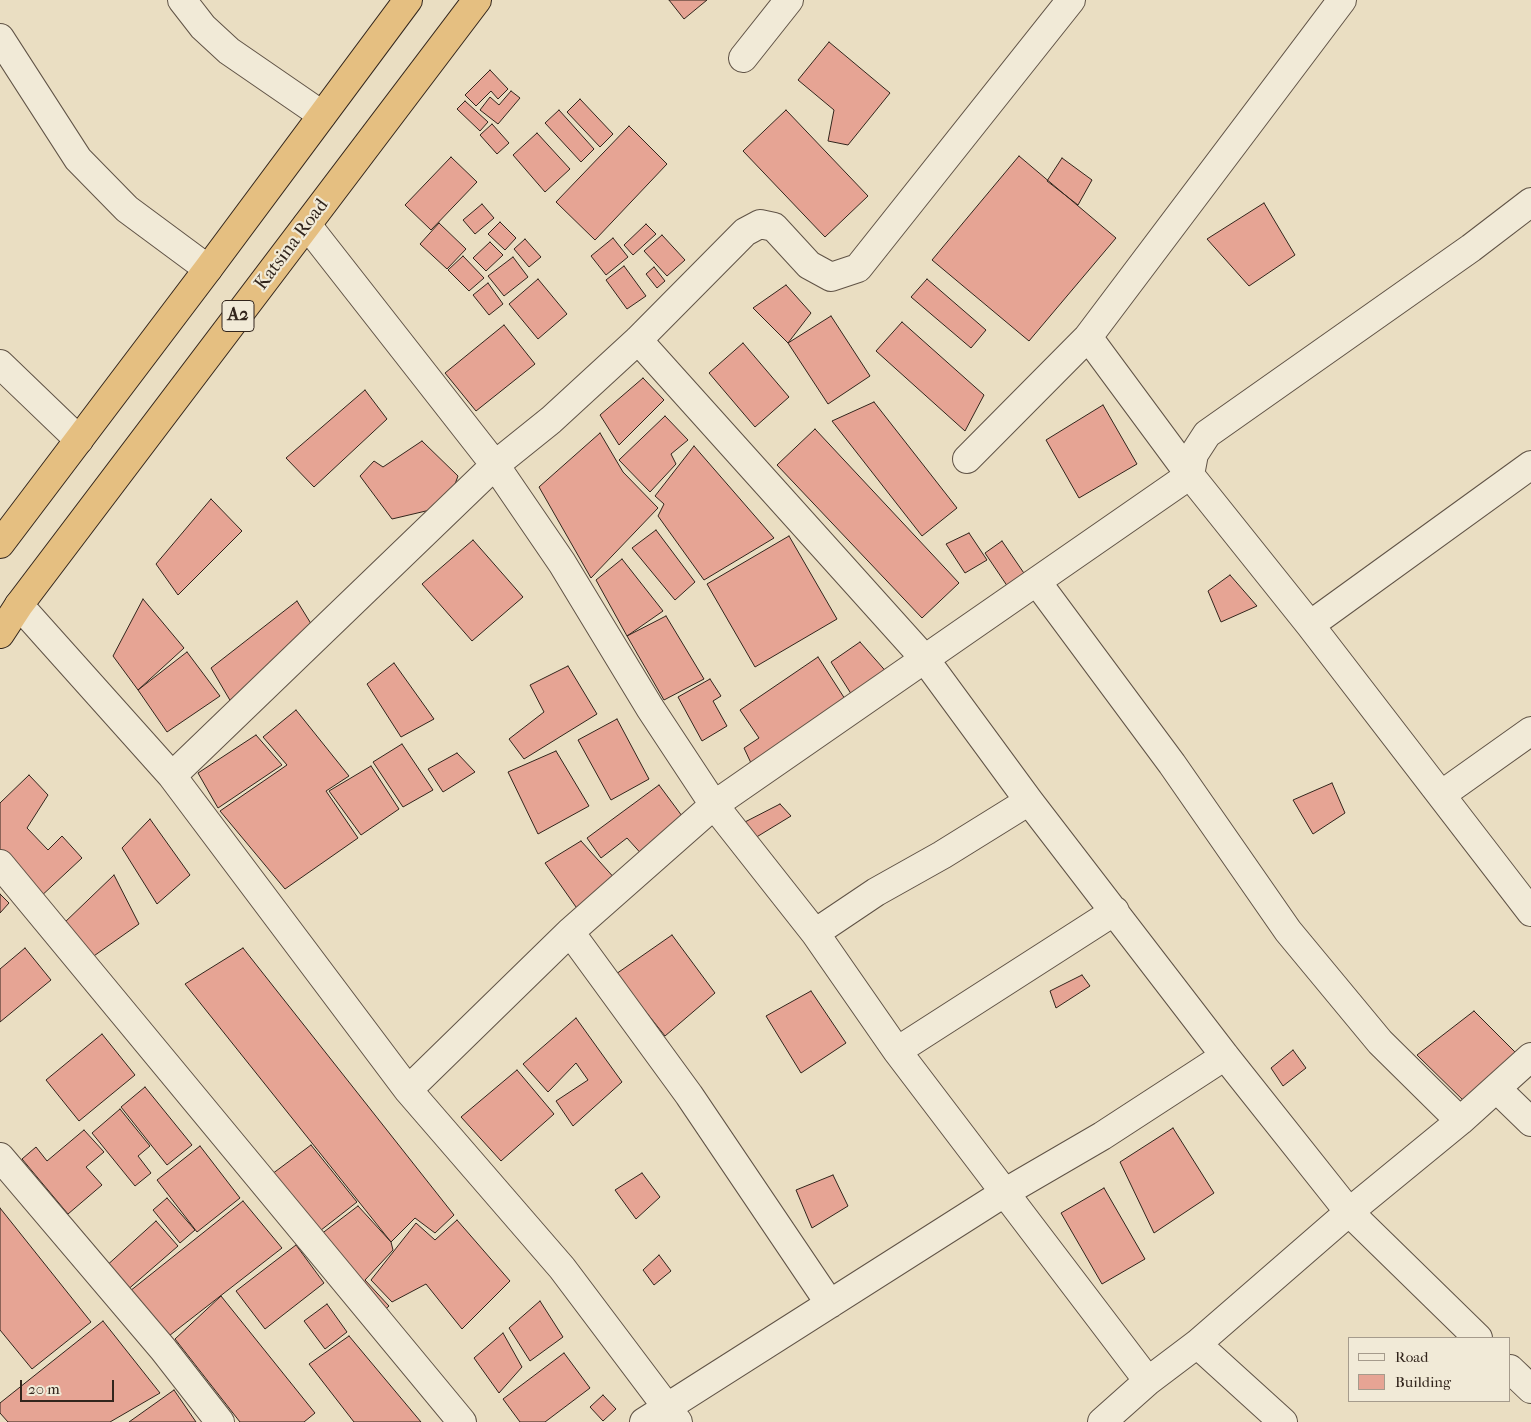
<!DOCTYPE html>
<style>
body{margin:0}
#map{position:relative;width:1531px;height:1422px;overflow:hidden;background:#eadec2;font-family:"IM FELL French Canon",serif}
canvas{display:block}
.legend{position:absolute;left:1348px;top:1337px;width:162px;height:65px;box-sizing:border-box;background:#f1ead7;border:1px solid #a59b8c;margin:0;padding:6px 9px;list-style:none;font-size:15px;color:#32251c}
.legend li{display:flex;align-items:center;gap:10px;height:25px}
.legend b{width:25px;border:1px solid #a59b8c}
.scale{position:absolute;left:20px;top:1380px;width:94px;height:22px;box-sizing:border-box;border:2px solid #32251c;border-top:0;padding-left:6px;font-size:15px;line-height:18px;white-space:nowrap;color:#32251c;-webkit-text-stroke:4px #f1ead7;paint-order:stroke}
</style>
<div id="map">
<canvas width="1531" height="1422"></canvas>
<ul class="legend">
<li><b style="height:6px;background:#f1ead7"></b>Road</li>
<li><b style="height:14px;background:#e6a494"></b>Building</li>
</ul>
<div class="scale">20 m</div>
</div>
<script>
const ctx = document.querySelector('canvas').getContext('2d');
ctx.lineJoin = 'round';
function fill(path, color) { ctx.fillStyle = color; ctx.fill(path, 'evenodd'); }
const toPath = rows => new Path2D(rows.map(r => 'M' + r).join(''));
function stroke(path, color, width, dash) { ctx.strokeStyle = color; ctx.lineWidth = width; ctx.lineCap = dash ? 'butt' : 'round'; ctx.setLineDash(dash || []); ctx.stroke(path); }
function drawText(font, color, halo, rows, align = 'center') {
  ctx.font = font + ' "IM FELL French Canon",serif'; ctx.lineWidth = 4.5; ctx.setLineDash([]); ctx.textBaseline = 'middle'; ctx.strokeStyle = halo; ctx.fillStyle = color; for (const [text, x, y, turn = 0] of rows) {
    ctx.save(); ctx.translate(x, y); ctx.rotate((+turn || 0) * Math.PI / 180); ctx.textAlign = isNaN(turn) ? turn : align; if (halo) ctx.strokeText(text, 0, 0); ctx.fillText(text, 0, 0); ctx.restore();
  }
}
const building = toPath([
 [669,0,707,0,684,19,669,0],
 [829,42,890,93,848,145,828,141,834,110,798,80,829,42],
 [490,70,508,89,498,99,491,91,476,106,465,95,490,70],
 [511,91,520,98,498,124,480,110,490,97,499,105,511,91],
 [580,99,613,134,600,147,567,112,580,99],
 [465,101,488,122,480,131,457,109,465,101],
 [559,110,594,149,581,162,545,123,559,110],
 [786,110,868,196,825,237,743,151,786,110],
 [492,124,509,143,497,154,480,135,492,124],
 [629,126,667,164,595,240,556,202,629,126],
 [537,133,570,169,545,192,513,155,537,133],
 [1019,156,1116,238,1029,341,932,260,1019,156],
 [451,157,477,182,431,230,405,205,451,157],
 [1062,158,1092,180,1078,205,1047,181,1062,158],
 [1264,203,1295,255,1249,286,1207,239,1264,203],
 [482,204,494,218,475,234,463,220,482,204],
 [500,222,516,238,505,250,488,234,500,222],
 [439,223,466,249,447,269,420,244,439,223],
 [646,224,656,234,633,255,624,245,646,224],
 [662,235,685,260,667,276,644,251,662,235],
 [613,238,628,257,606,275,591,256,613,238],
 [525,239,541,257,529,267,514,249,525,239],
 [490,242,503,255,486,271,473,258,490,242],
 [463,256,484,278,469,291,448,270,463,256],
 [513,257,528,277,504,296,488,276,513,257],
 [624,266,646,296,627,309,606,280,624,266],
 [654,267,665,281,657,288,646,274,654,267],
 [538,279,567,314,538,339,509,304,538,279],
 [927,279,986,330,971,348,911,297,927,279],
 [488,283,503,304,489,315,473,295,488,283],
 [786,285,811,313,788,343,753,308,786,285],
 [831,316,870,376,828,404,788,343,831,316],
 [902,322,984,395,965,431,876,351,902,322],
 [504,325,535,364,476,411,445,373,504,325],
 [743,343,789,397,755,427,709,373,743,343],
 [643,378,664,400,619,445,600,415,643,378],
 [365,390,387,419,314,487,286,458,365,390],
 [874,402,957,508,922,536,832,421,874,402],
 [1103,405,1137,464,1079,498,1046,440,1103,405],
 [665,416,688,440,671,454,676,464,650,492,619,460,665,416],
 [815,429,959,583,922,618,777,465,815,429],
 [600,433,623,472,658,508,591,578,539,487,600,433],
 [422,441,458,476,447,506,392,519,360,476,374,461,383,467,422,441],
 [694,446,774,538,704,580,658,516,664,504,655,496,694,446],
 [211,499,242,531,178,595,156,564,211,499],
 [656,530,695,582,675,600,632,548,656,530],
 [969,533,987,560,965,573,946,544,969,533],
 [789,536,837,619,755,667,707,584,789,536],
 [473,540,523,597,472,641,422,584,473,540],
 [1002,541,1030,582,1012,593,985,553,1002,541],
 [622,559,663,611,627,636,596,580,622,559],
 [1230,575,1257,606,1221,622,1208,591,1230,575],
 [143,599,184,648,138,690,113,656,143,599],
 [297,601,318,635,234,707,211,668,297,601],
 [666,616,704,679,664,700,627,636,666,616],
 [860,642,890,676,855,700,831,662,860,642],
 [187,652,220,696,167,732,138,690,187,652],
 [818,657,845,699,751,763,744,748,759,738,740,710,818,657],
 [394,663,434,719,401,737,367,684,394,663],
 [568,666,597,714,524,759,509,739,544,712,530,685,568,666],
 [710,679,721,696,713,701,727,726,702,741,678,697,710,679],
 [296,710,349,776,326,791,358,838,285,889,220,811,287,765,263,737,296,710],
 [617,719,649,779,611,800,578,740,617,719],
 [256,735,282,765,218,808,198,773,256,735],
 [402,744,433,790,403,807,373,762,402,744],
 [556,751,589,806,538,834,508,772,556,751],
 [457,753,475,772,443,792,428,769,457,753],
 [371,766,399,809,361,835,329,791,371,766],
 [29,775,48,795,27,828,48,850,62,836,82,858,38,899,0,857,0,803,29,775],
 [1332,783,1345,813,1313,834,1293,800,1332,783],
 [659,785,685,820,645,858,627,838,601,858,587,838,659,785],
 [780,804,791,816,750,841,743,823,780,804],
 [150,819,190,875,157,904,122,848,150,819],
 [581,841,617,881,581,914,545,863,581,841],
 [114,875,139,924,91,958,63,924,114,875],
 [0,894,9,903,0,913,0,894],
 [672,935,715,993,665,1036,616,974,672,935],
 [25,948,51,980,0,1022,0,969,25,948],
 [243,948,454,1215,435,1233,415,1218,391,1242,185,984,243,948],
 [1082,975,1090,986,1056,1008,1050,991,1082,975],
 [811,991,846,1043,801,1073,766,1016,811,991],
 [1474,1011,1519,1056,1469,1106,1417,1055,1474,1011],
 [576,1018,622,1082,573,1126,556,1101,588,1080,576,1063,548,1092,523,1064,576,1018],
 [102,1034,135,1075,79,1121,46,1080,102,1034],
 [1293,1050,1306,1068,1283,1086,1271,1068,1293,1050],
 [517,1070,554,1114,501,1161,461,1117,517,1070],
 [145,1087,192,1145,167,1165,121,1107,145,1087],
 [120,1109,150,1146,138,1156,151,1173,135,1186,92,1133,120,1109],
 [1173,1128,1214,1193,1154,1233,1120,1162,1173,1128],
 [84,1130,104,1152,86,1167,102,1185,68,1214,22,1159,36,1147,47,1161,84,1130],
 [311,1145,357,1202,316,1234,268,1177,311,1145],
 [200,1146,240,1198,197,1232,157,1180,200,1146],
 [642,1173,660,1197,636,1219,615,1190,642,1173],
 [833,1175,848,1206,812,1228,796,1190,833,1175],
 [1104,1188,1145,1259,1102,1284,1061,1213,1104,1188],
 [167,1198,195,1230,180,1243,153,1210,167,1198],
 [243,1201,282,1248,165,1339,125,1295,243,1201],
 [358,1206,391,1242,393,1250,365,1280,389,1306,379,1315,316,1238,358,1206],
 [0,1208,91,1322,32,1369,0,1330,0,1208],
 [457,1220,510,1281,462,1329,426,1284,392,1302,371,1280,416,1223,435,1240,457,1220],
 [156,1221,178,1246,125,1292,104,1268,156,1221],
 [296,1245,324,1283,265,1329,236,1291,296,1245],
 [659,1255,671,1271,654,1285,643,1270,659,1255],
 [221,1296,315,1413,304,1422,240,1422,175,1339,221,1296],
 [540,1301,563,1337,530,1361,509,1328,540,1301],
 [327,1304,347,1332,325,1349,304,1321,327,1304],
 [103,1321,160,1393,110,1422,8,1422,0,1413,0,1403,103,1321],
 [503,1333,522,1367,499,1393,474,1358,503,1333],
 [349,1336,421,1422,354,1422,309,1364,349,1336],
 [564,1353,590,1388,545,1422,520,1422,503,1399,564,1353],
 [174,1390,196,1422,129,1422,174,1390],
 [603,1395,616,1409,603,1421,590,1407,603,1395]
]);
const minor = toPath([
 [182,0,203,27,229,51,322,115],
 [0,38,78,159,127,209,208,269],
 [743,58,789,0],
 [307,225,495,465,562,563,650,708,714,805,815,933,897,1051,1148,1381],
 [1088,337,1190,475,1310,625,1531,912],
 [638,340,924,658,1029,801,1225,1056,1349,1212,1478,1338],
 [0,364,79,440],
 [967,459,1088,337,1342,0],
 [1037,582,1172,764,1288,931,1380,1042,1460,1121],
 [19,605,172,776,408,1090,562,1268,678,1422],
 [1310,625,1531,465],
 [172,776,495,465,551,420,638,340,745,232,760,224,774,227,809,265,831,277,858,268,1071,0],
 [1441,795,1531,731],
 [0,864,462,1422],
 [570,932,689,1095,830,1304],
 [815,933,876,892,942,855,1029,801],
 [897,1051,1115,911],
 [1497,1089,1531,1122],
 [408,1090,570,932,714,805,1190,475,1194,454,1207,434,1471,248,1531,202],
 [0,1157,163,1349,220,1422],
 [1197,1344,1283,1422],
 [1510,1369,1531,1389],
 [644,1422,1004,1193,1102,1136,1225,1056],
 [1102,1422,1148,1381,1197,1344,1349,1212,1460,1121,1531,1057]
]);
const highway = toPath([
 [0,544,208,269,408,0],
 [0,634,19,605,477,0]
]);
const shields = [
 [238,316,32]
];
const shieldNames = [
 ["A2",238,316]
];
const streetNames = [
 ["Katsina Road",292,245,-53]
];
fill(building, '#e6a494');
stroke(building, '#32251c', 1);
stroke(minor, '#605346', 30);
stroke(highway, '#32251c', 30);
stroke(minor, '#f1ead7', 28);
stroke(highway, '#e5bf81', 28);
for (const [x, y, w] of shields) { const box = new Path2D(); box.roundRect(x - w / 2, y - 15.5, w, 31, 4); ctx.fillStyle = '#f1ead7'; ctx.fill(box); stroke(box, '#32251c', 1); }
drawText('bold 18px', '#32251c', null, shieldNames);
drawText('19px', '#32251c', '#f1ead7', streetNames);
</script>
